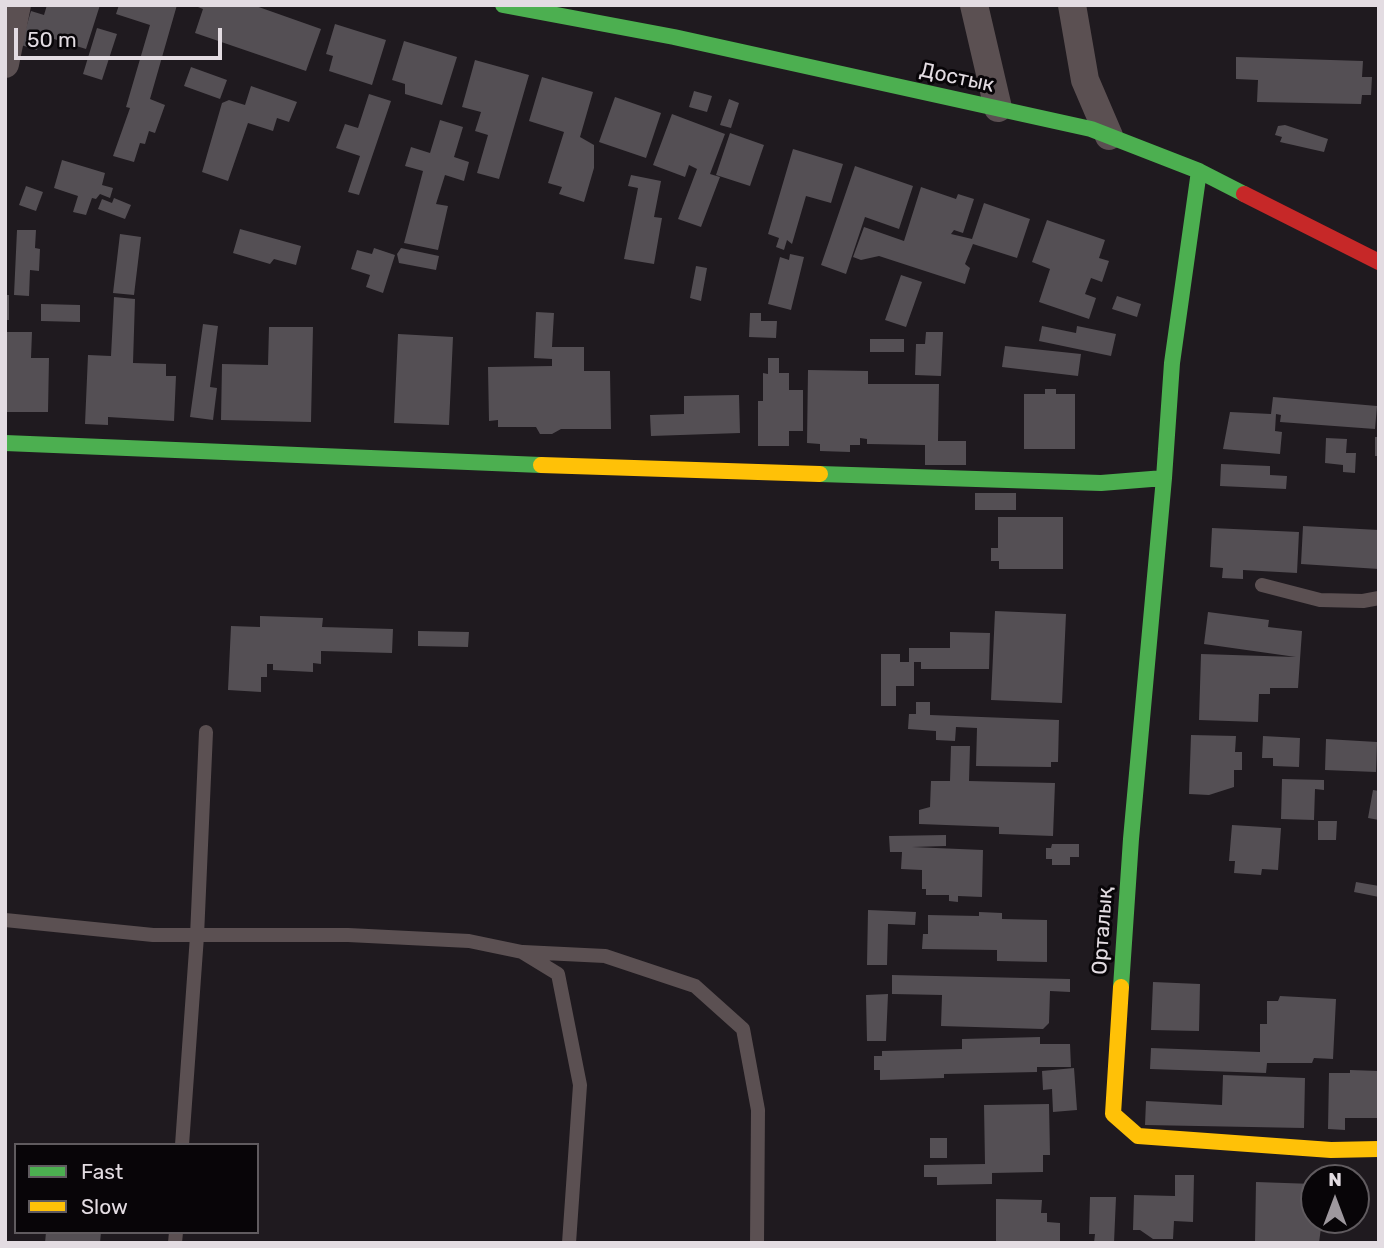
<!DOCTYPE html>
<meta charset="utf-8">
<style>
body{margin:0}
#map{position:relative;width:1384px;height:1248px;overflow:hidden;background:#1f1a1f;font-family:Rubik,sans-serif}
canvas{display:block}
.frame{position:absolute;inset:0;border:7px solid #e3dce2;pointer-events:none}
.legend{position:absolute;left:14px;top:1143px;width:245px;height:91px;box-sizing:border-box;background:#080508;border:2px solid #605b5f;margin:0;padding:9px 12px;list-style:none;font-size:21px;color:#e3dce2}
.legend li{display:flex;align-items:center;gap:14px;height:35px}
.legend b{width:35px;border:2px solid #605b5f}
.north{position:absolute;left:1300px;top:1164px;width:70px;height:70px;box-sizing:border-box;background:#080508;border:2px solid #605b5f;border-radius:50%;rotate:0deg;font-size:19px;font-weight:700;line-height:28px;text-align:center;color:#e3dce2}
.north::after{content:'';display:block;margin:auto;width:24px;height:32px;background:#9e989e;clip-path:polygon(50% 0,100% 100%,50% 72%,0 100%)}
.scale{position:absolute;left:14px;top:28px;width:208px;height:32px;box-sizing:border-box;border:4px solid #e3dce2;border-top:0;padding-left:9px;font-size:21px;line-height:24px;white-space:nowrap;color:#e3dce2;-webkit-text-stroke:5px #080508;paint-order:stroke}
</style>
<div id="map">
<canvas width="1384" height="1248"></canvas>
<div class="frame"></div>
<ul class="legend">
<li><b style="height:9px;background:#4caf50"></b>Fast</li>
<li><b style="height:9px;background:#ffc107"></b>Slow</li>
</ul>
<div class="north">N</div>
<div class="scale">50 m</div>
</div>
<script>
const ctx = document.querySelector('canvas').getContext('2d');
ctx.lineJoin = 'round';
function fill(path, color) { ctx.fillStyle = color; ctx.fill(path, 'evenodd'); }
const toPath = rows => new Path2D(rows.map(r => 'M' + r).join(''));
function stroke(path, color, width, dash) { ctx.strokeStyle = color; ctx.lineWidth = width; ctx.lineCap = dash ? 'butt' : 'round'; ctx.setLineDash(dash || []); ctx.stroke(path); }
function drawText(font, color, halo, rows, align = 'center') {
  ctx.font = font + ' Rubik,sans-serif'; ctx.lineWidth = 6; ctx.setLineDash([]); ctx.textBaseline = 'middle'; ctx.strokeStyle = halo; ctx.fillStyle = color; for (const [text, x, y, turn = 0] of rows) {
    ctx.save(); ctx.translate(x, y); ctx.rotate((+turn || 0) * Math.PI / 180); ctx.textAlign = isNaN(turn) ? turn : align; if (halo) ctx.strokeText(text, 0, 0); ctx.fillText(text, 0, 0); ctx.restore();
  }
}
const building = toPath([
 [47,5,100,5,86,49,41,35,37,50,21,45,31,11,44,15],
 [119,5,177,5,150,99,165,105,155,133,149,131,145,144,140,143,134,162,113,156,130,108,126,107,150,25,116,14],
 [193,5,253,5,321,29,306,71,195,33,203,9],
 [335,24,386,40,372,85,329,71,333,56,326,54],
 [97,28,117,34,102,80,83,74],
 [404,41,457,57,442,105,405,94,405,84,392,80],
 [1236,57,1363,61,1362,77,1372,77,1371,95,1362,95,1361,104,1257,102,1258,80,1236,79],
 [475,60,529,75,499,179,477,173,488,135,475,131,481,112,462,107],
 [191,67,227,80,220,99,184,86],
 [542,77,593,92,580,137,594,145,594,168,584,202,559,194,562,187,548,183,564,132,529,121],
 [251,86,297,102,289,122,277,118,273,131,248,123,228,181,202,172,222,103,229,100,245,105],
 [694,91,712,96,707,112,689,107],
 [369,94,391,101,359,195,348,192,360,156,336,148,345,124,358,128],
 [615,97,661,113,646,158,599,142],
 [729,99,739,103,731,128,720,125],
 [672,114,725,134,710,174,720,177,701,227,678,219,697,169,689,165,685,177,653,165],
 [440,120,463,127,454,157,469,162,464,181,445,175,436,204,448,206,438,250,404,243,423,171,405,166,411,147,430,153],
 [1285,125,1328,139,1324,152,1280,142,1282,137,1275,135,1278,126],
 [730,133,764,145,750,186,716,175],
 [793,149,843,164,831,203,806,196,792,244,787,240,784,250,776,247,779,238,768,234],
 [62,160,105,173,102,185,113,188,110,198,100,194,96,199,92,198,86,215,73,212,78,196,54,188],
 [855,166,913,186,899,229,865,217,846,274,821,265],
 [631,175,661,181,654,217,662,218,654,264,624,259,638,188,628,186],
 [26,186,43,192,36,211,19,205],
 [921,187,956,199,958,194,974,199,963,233,954,230,951,234,972,239,984,203,1030,219,1017,258,973,244,965,264,970,268,965,284,879,256,861,260,853,257,864,227,904,241],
 [114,198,131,205,125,219,98,209,102,199,112,203],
 [1047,220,1105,240,1099,258,1109,261,1102,282,1091,278,1085,294,1096,298,1089,319,1039,302,1050,269,1032,262],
 [240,229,301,246,296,265,274,259,270,264,233,253],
 [17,230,36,230,35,248,40,249,39,271,30,270,29,296,14,295],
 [120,234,141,237,134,295,113,293],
 [374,248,395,255,383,293,366,287,370,275,351,269,357,250,372,254],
 [401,248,439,256,436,270,399,263,397,254],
 [790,254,804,257,791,310,768,304,780,257,789,260],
 [696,266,707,268,701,301,690,298],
 [901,275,922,282,906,327,885,320],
 [5,295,9,295,9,320,5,320],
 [1117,296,1141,304,1137,317,1112,309],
 [114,297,135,299,133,363,166,364,166,376,176,376,174,421,108,417,108,425,85,424,88,355,111,356],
 [41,304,80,305,80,322,41,321],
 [536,312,554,313,552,347,584,347,584,371,610,371,611,429,561,429,552,434,540,434,536,427,498,427,498,420,489,421,488,367,552,366,552,359,534,358],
 [750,313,761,313,761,321,777,321,776,338,749,337],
 [203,324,218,326,210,387,217,388,213,420,190,417],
 [1042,326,1076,333,1077,326,1116,334,1111,356,1039,341],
 [269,327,313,327,311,422,221,420,222,364,268,365],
 [5,332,32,332,31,358,49,358,48,412,5,412],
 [926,332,943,332,941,376,915,375,916,344,925,344],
 [398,334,453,337,449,425,394,423],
 [870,339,904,339,904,352,870,352],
 [1005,346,1081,354,1078,376,1002,367],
 [768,358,779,358,779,373,789,373,789,390,803,390,803,431,789,431,789,446,758,446,758,401,763,401,763,373,768,374],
 [808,370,868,371,868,384,939,384,938,441,966,441,966,465,925,465,925,445,867,444,867,439,860,438,860,445,850,445,850,452,820,451,820,444,807,443],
 [1045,389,1056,389,1056,394,1075,394,1075,449,1024,449,1024,394,1045,394],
 [739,395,740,433,651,436,650,415,684,414,684,396],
 [1273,397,1377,406,1375,429,1280,422,1281,415,1276,414,1275,431,1282,432,1280,454,1223,449,1230,412,1271,414],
 [1375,437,1379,437,1379,456,1375,456],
 [1326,438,1347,439,1346,453,1356,453,1355,473,1343,472,1343,465,1325,463],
 [1221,464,1270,466,1270,475,1287,476,1286,489,1220,486],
 [975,493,1016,493,1016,510,975,510],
 [998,517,1063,517,1063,569,999,569,999,561,991,561,991,548,998,548],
 [1303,526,1379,530,1379,569,1301,564],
 [1212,528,1299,532,1297,573,1243,570,1243,579,1222,578,1223,568,1210,567],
 [995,611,1066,614,1062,703,991,700],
 [1208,612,1269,620,1268,627,1302,631,1298,688,1270,688,1270,694,1259,694,1258,722,1199,720,1201,654,1296,657,1204,644],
 [260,616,323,618,322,627,393,629,392,653,321,651,321,664,313,663,313,672,273,670,273,664,267,664,267,677,261,677,261,692,228,690,231,626,260,627],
 [418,631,469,632,468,647,418,646],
 [950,632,990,633,989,669,921,669,921,662,914,662,914,686,896,686,896,706,881,706,881,654,900,654,900,662,909,662,909,648,950,648],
 [916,702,930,702,930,715,1059,720,1058,762,1051,762,1051,767,976,766,977,728,956,727,955,741,936,740,936,731,908,729,909,714,916,714],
 [1191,735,1236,736,1235,752,1242,752,1242,770,1234,770,1234,787,1209,795,1189,794],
 [1263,736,1300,738,1299,767,1273,766,1273,758,1262,758],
 [1326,739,1377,742,1376,772,1325,770],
 [951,746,970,746,969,781,1055,783,1053,836,999,834,999,827,919,824,919,810,930,807,931,781,950,781],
 [1282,779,1324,780,1324,790,1315,789,1314,820,1281,819],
 [1373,790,1379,791,1379,820,1368,818],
 [1318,821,1337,821,1336,840,1318,840],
 [1232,825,1281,828,1278,870,1262,869,1261,875,1234,873,1235,861,1229,861],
 [946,835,946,846,912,847,983,850,982,897,958,896,958,902,949,901,949,895,926,895,926,889,922,889,922,870,901,869,902,852,890,852,889,836],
 [1052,844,1079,844,1079,857,1070,857,1070,865,1052,865,1052,859,1046,859,1046,848,1051,848],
 [1356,882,1379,886,1379,897,1354,892],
 [868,910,916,912,915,925,888,924,887,965,867,965],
 [979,912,1002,913,1002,919,1047,920,1047,962,997,961,997,950,922,949,923,934,928,934,928,915,979,916],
 [892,975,1070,979,1070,992,1050,991,1049,1023,1043,1029,941,1026,942,995,892,994],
 [1153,982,1200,984,1199,1031,1151,1030],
 [888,994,886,1041,867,1041,866,995],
 [1280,996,1336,999,1333,1059,1314,1058,1312,1063,1267,1063,1266,1073,1150,1069,1151,1048,1260,1052,1260,1024,1267,1024,1267,1001,1278,1001],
 [1040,1037,1040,1044,1070,1044,1071,1067,1037,1067,1037,1072,944,1074,944,1078,880,1080,880,1070,874,1070,874,1056,882,1056,882,1051,962,1049,962,1039],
 [1074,1068,1077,1110,1053,1112,1052,1089,1043,1090,1042,1071],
 [1350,1070,1379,1071,1379,1118,1345,1118,1345,1130,1328,1129,1329,1073,1350,1073],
 [1223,1075,1305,1078,1304,1128,1145,1125,1146,1101,1222,1105],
 [1049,1104,1050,1155,1043,1155,1043,1172,992,1173,992,1184,937,1185,937,1177,924,1177,924,1165,985,1164,984,1105],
 [930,1138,947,1138,947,1158,930,1158],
 [1175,1175,1194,1175,1193,1222,1174,1221,1173,1239,1153,1239,1140,1230,1133,1230,1134,1195,1175,1196],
 [1256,1182,1314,1184,1314,1220,1322,1220,1319,1243,1255,1243],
 [1090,1197,1116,1197,1114,1243,1094,1243,1095,1234,1089,1234],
 [996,1199,1042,1200,1041,1213,1047,1213,1047,1222,1060,1223,1060,1243,996,1243],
 [46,1232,101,1232,100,1243,45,1243]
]);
const lane = toPath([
 [1262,585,1320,600,1363,601,1379,598],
 [5,920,153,935,348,935,469,941,522,952,558,974,580,1085,569,1243],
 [523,952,605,956,695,986,743,1029,758,1110,757,1243],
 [182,1145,197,936,206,732],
 [175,1243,176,1232]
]);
const street = toPath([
 [974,5,998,108],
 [1072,5,1085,80,1109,136],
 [5,64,17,5]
]);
const fast = toPath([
 [503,5,674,37,1091,129,1199,171,1244,194],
 [5,443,541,465],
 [820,474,1101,483,1164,478,1172,363,1199,171],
 [1121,987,1131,839,1164,478]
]);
const slow = toPath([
 [541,465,820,474],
 [1121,987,1113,1114,1138,1136,1331,1150,1379,1149]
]);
const jam = toPath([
 [1244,194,1379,262]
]);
const streetNames = [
 ["Достык",957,78,12],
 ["Орталық",1103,931,-86]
];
fill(building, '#544f54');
stroke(lane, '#5b5052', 14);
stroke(street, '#5b5052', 28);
stroke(fast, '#4caf50', 16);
stroke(slow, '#ffc107', 16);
stroke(jam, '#c62828', 16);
drawText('21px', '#e3dce2', '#080508', streetNames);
</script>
